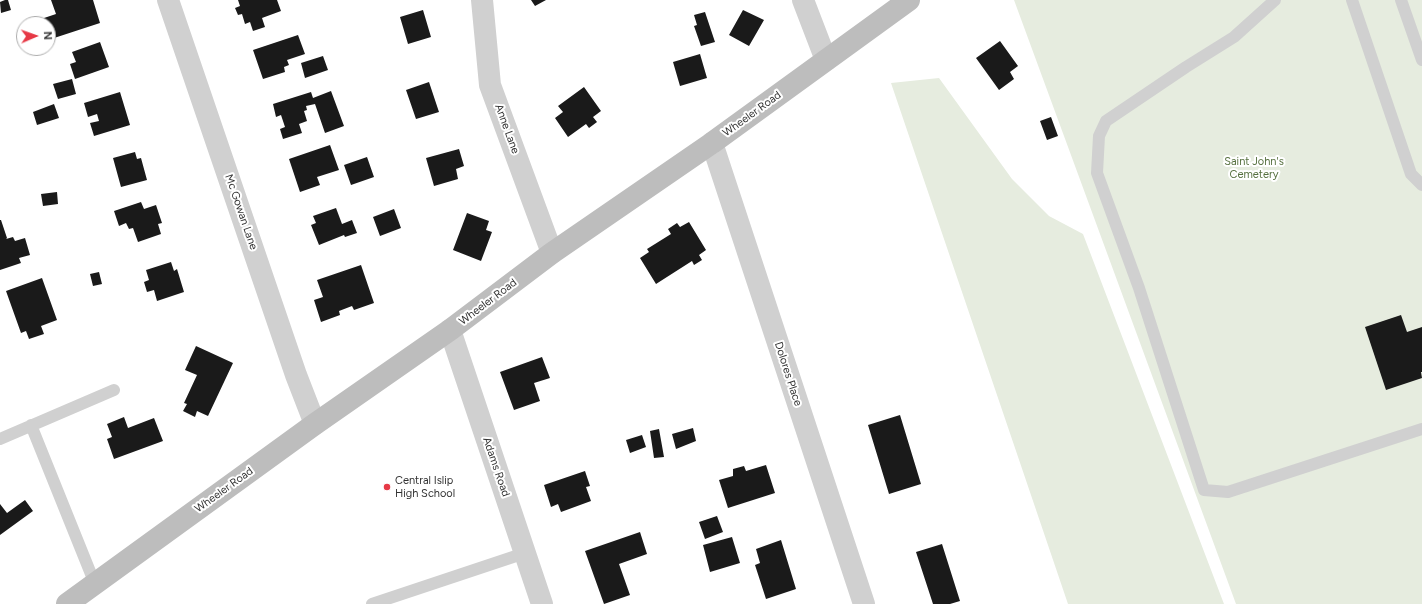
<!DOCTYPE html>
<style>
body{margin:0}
#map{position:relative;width:1422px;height:604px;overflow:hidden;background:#fff;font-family:Figtree,sans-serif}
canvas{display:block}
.north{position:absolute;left:16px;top:16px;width:40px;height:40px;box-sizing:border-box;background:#fff;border:1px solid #adadad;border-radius:50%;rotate:88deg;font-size:11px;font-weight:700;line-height:16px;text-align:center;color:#333}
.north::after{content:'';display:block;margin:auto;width:14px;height:18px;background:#e63946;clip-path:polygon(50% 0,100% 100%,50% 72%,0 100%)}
</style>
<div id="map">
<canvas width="1422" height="604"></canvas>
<div class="north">N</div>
</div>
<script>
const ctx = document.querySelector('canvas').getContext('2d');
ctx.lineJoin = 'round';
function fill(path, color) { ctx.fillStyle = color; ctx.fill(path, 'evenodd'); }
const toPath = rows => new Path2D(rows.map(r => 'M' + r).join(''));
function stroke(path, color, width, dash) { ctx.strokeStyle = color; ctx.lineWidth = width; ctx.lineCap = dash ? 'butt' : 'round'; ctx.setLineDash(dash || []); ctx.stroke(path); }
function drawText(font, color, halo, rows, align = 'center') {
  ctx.font = font + ' Figtree,sans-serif'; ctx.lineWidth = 4; ctx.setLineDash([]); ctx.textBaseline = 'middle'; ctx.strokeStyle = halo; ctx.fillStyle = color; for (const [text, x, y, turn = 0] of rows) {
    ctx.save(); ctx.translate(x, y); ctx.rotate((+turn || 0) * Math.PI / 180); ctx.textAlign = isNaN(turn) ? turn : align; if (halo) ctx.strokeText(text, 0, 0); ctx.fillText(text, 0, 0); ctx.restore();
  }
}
const green = toPath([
 [1014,0,1422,0,1422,604,1236,604],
 [939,78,1012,179,1049,216,1083,234,1224,604,1068,604,891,83]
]);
const building = toPath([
 [5,0,8,0,11,10,1,13,0,2],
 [51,0,93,0,100,23,48,40,48,24,40,24,38,20,56,14],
 [238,0,277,0,281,11,262,18,265,27,253,31,250,22,245,24,242,14,238,15,235,8,240,6],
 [531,0,546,0,535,6],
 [423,10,431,37,408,44,400,17],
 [743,10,764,20,749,46,729,35],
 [705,12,715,42,701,46,694,26,697,25,694,15],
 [298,35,305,54,287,60,289,65,284,67,285,72,263,79,253,50],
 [1000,41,1018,66,1010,72,1014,79,999,90,976,58],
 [100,42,109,67,75,79,70,64,76,62,72,52],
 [700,54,707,78,680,86,673,62],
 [323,56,328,70,305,78,301,63],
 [72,79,76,94,58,99,53,84],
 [429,82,439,112,416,119,406,90],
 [584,87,601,111,593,117,597,122,589,128,586,124,568,137,555,118,563,112,558,106],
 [331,91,344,126,325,133,315,104,306,106,307,110,304,111,307,121,299,124,302,133,283,139,280,129,285,127,281,115,276,117,273,104,311,92,313,98],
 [120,92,130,125,94,136,90,123,99,121,97,114,88,117,84,103],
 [54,104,59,118,37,125,33,112],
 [1051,117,1058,136,1047,140,1040,121],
 [330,145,339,170,317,177,320,185,300,192,289,159],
 [459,149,464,166,456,169,458,179,434,186,426,158],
 [135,152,137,159,141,158,147,180,121,187,113,158],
 [367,157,374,177,351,185,344,165],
 [57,192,58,204,43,206,41,194],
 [141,202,144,209,156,205,162,223,158,224,161,234,138,242,133,228,129,229,126,223,119,226,114,211],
 [336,208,342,224,352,220,357,233,345,237,344,235,319,245,311,225,316,223,313,216],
 [394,209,401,228,380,236,373,217],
 [467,213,489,221,486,230,492,232,481,261,453,250],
 [0,220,1,220,7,238,6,239,13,237,15,241,25,238,30,255,19,258,21,263,0,270],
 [689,222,706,250,699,255,702,260,694,265,692,261,656,284,640,258,649,252,647,249,671,234,668,229,677,223,680,227],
 [171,262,174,271,177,269,184,292,157,301,154,290,147,292,144,282,149,280,146,270],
 [361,265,374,303,354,310,352,306,339,311,340,315,321,322,314,300,323,297,317,280],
 [99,272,102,284,93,286,90,274],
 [42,278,57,320,41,326,44,334,29,339,26,331,21,333,6,291],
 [1401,315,1407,332,1422,327,1422,372,1421,372,1422,378,1386,390,1365,327],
 [196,346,233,363,208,416,197,411,195,417,183,411,187,404,184,403,197,375,185,370],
 [542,357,550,378,534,383,540,401,514,410,500,372],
 [900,415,921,484,889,494,868,425],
 [124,417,128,428,154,418,163,441,114,459,107,439,112,437,107,424],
 [693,428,696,441,676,449,672,434],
 [659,429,664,457,654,458,650,431],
 [642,435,646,447,630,453,626,440],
 [766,465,775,493,728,508,719,480,733,476,733,469,744,466,746,471],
 [585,471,590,486,586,487,591,501,561,512,558,504,551,507,544,485],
 [25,500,33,511,0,535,0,504,7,513],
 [717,516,723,532,705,539,699,522],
 [640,532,647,554,619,564,630,595,604,604,585,551],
 [732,537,740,563,710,572,703,545],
 [781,540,796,589,766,599,755,565,760,563,756,549],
 [942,544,960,601,950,604,933,604,916,552]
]);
const service = toPath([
 [1275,0,1234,37,1186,67,1106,121,1099,136,1097,173,1139,288,1204,490,1228,492,1422,429],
 [1352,0,1411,174,1422,185],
 [1401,0,1422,60],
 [31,425,95,584],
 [0,439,114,390],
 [372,604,525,553]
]);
const minor = toPath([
 [168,0,296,375,315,424],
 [482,0,490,85,552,253],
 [803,0,826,60],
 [712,143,864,604],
 [450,330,542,604]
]);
const secondary = toPath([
 [67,604,315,424,450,330,552,253,712,143,909,0]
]);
const markers = [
 [387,487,4,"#e63946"]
];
const streetNames = [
 ["Wheeler Road",752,114,-36],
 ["Anne Lane",507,129,70],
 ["Mc Gowan Lane",241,212,71],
 ["Wheeler Road",488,302,-37],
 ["Dolores Place",788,374,72],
 ["Adams Road",496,467,71],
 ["Wheeler Road",224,490,-36]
];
const parkNames = [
 ["Saint John's",1254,162],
 ["Cemetery",1254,175]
];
const poiNames = [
 ["Central Islip",395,481],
 ["High School",395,494]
];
fill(green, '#e6ecdf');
fill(building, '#1a1a1a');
stroke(service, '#d0d0d0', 12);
stroke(minor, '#d0d0d0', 22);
stroke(secondary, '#bdbdbd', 22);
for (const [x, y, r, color] of markers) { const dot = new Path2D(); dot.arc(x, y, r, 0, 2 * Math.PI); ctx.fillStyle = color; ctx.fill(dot); stroke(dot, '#fff', 1.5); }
drawText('11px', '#333', '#fff', streetNames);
drawText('11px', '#56703f', '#fff', parkNames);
drawText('11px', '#333', '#fff', poiNames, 'left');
</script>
